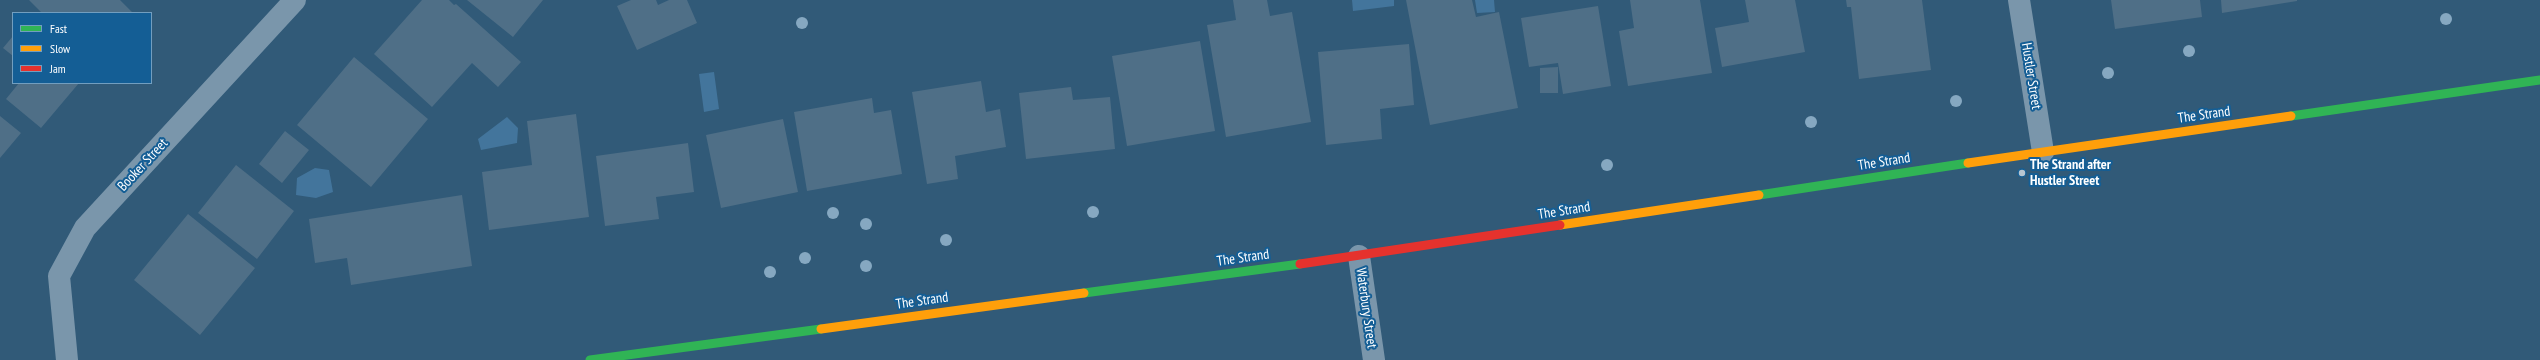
<!DOCTYPE html>
<style>
body{margin:0}
#map{position:relative;width:2540px;height:360px;overflow:hidden;background:#315a78;font-family:"PT Sans Narrow",sans-serif}
canvas{display:block}
.legend{position:absolute;left:12px;top:12px;width:140px;height:72px;box-sizing:border-box;background:#145e95;border:1px solid #729ebf;margin:0;padding:5px 7px;list-style:none;font-size:12px;color:#fff}
.legend li{display:flex;align-items:center;gap:8px;height:20px}
.legend b{width:20px;border:1px solid #729ebf}
</style>
<div id="map">
<canvas width="2540" height="360"></canvas>
<ul class="legend">
<li><b style="height:5px;background:#30b455"></b>Fast</li>
<li><b style="height:5px;background:#ff9f0a"></b>Slow</li>
<li><b style="height:5px;background:#e5322d"></b>Jam</li>
</ul>
</div>
<script>
const ctx = document.querySelector('canvas').getContext('2d');
ctx.lineJoin = 'round';
function fill(path, color) { ctx.fillStyle = color; ctx.fill(path, 'evenodd'); }
const toPath = rows => new Path2D(rows.map(r => 'M' + r).join(''));
function stroke(path, color, width, dash) { ctx.strokeStyle = color; ctx.lineWidth = width; ctx.lineCap = dash ? 'butt' : 'round'; ctx.setLineDash(dash || []); ctx.stroke(path); }
function drawText(font, color, halo, rows, align = 'center') {
  ctx.font = font + ' "PT Sans Narrow",sans-serif'; ctx.lineWidth = 4; ctx.setLineDash([]); ctx.textBaseline = 'middle'; ctx.strokeStyle = halo; ctx.fillStyle = color; for (const [text, x, y, turn = 0] of rows) {
    ctx.save(); ctx.translate(x, y); ctx.rotate((+turn || 0) * Math.PI / 180); ctx.textAlign = isNaN(turn) ? turn : align; if (halo) ctx.strokeText(text, 0, 0); ctx.fillText(text, 0, 0); ctx.restore();
  }
}
const water = toPath([
 [1352,0,1394,0,1394,6,1353,11],
 [1475,0,1494,0,1495,12,1477,13],
 [714,72,719,109,704,112,699,74],
 [507,117,518,128,517,143,481,150,478,139],
 [315,168,329,170,333,192,316,198,296,195,297,178]
]);
const building = toPath([
 [29,0,120,0,133,13,42,13],
 [422,0,449,0,454,5,456,4,521,62,498,87,472,63,432,107,374,54],
 [467,0,543,0,513,37],
 [631,0,656,0,658,5,669,0,687,0,697,23,637,50,617,6],
 [1233,0,1267,0,1270,16,1292,12,1311,122,1226,137,1207,25,1236,20],
 [1406,0,1472,0,1476,17,1499,12,1518,108,1430,125],
 [1630,0,1700,0,1712,73,1628,86,1619,31,1634,28],
 [1745,0,1795,0,1805,52,1722,67,1715,28,1749,22],
 [1846,0,1922,0,1931,70,1859,79,1851,7,1847,7],
 [2111,0,2200,0,2202,17,2115,29],
 [2221,0,2297,0,2297,1,2222,13],
 [1598,6,1611,86,1563,94,1558,63,1529,67,1521,18],
 [13,36,13,56,3,48],
 [1200,41,1215,131,1127,146,1112,56],
 [1409,44,1414,105,1380,109,1382,139,1326,145,1318,52],
 [354,57,428,119,371,187,297,125],
 [1558,67,1558,93,1540,93,1540,68],
 [981,81,986,112,1000,109,1006,147,955,156,958,179,927,184,912,92],
 [19,83,79,83,41,128,6,99],
 [1071,87,1073,100,1110,97,1115,149,1026,159,1019,93],
 [872,98,874,113,891,110,902,174,807,191,794,112],
 [576,114,589,217,489,230,482,172,532,165,527,121],
 [0,116,21,133,0,158],
 [783,119,798,192,721,208,706,135],
 [285,131,309,150,282,183,259,164],
 [688,143,694,192,656,197,659,219,605,226,596,156],
 [236,165,294,211,257,259,198,213],
 [462,195,472,266,351,285,347,258,315,263,309,219],
 [188,214,255,268,200,335,134,280]
]);
const street = toPath([
 [2019,0,2043,152],
 [1359,256,1374,360],
 [67,360,59,276,85,228,295,0]
]);
const fast = toPath([
 [2291,116,2540,80],
 [1759,195,1968,163],
 [1084,293,1300,264],
 [590,360,821,329]
]);
const slow = toPath([
 [1968,163,2291,116],
 [1560,225,1759,195],
 [821,329,1084,293]
]);
const jam = toPath([
 [1300,264,1560,225]
]);
const trees = [
 [2446,19],
 [802,23],
 [2189,51],
 [2108,73],
 [1956,101],
 [1811,122],
 [1607,165],
 [1093,212],
 [833,213],
 [866,224],
 [946,240],
 [805,258],
 [866,266],
 [770,272]
];
const markers = [
 [2022,173,4,"#b7c5d0"]
];
const streetNames = [
 ["Hustler Street",2031,76,81],
 ["The Strand",2204,115,-8],
 ["The Strand",1884,162,-9],
 ["Booker Street",143,165,-47],
 ["The Strand",1564,211,-9],
 ["The Strand",1243,258,-8],
 ["The Strand",922,301,-8],
 ["Waterbury Street",1366,308,82]
];
const poiNames = [
 ["The Strand after",2030,165],
 ["Hustler Street",2030,181]
];
fill(water, '#43759c');
fill(building, '#4f6f87');
stroke(street, '#7a96ab', 22);
stroke(fast, '#30b455', 9);
stroke(slow, '#ff9f0a', 9);
stroke(jam, '#e5322d', 9);
ctx.fillStyle = '#86a8c1';
for (const [x, y] of trees) { ctx.beginPath(); ctx.arc(x, y, 6, 0, 2 * Math.PI); ctx.fill(); }
for (const [x, y, r, color] of markers) { const dot = new Path2D(); dot.arc(x, y, r, 0, 2 * Math.PI); ctx.fillStyle = color; ctx.fill(dot); stroke(dot, '#145e95', 1.5); }
drawText('14px', '#fff', '#145e95', streetNames);
drawText('bold 14px', '#fff', '#145e95', poiNames, 'left');
</script>
